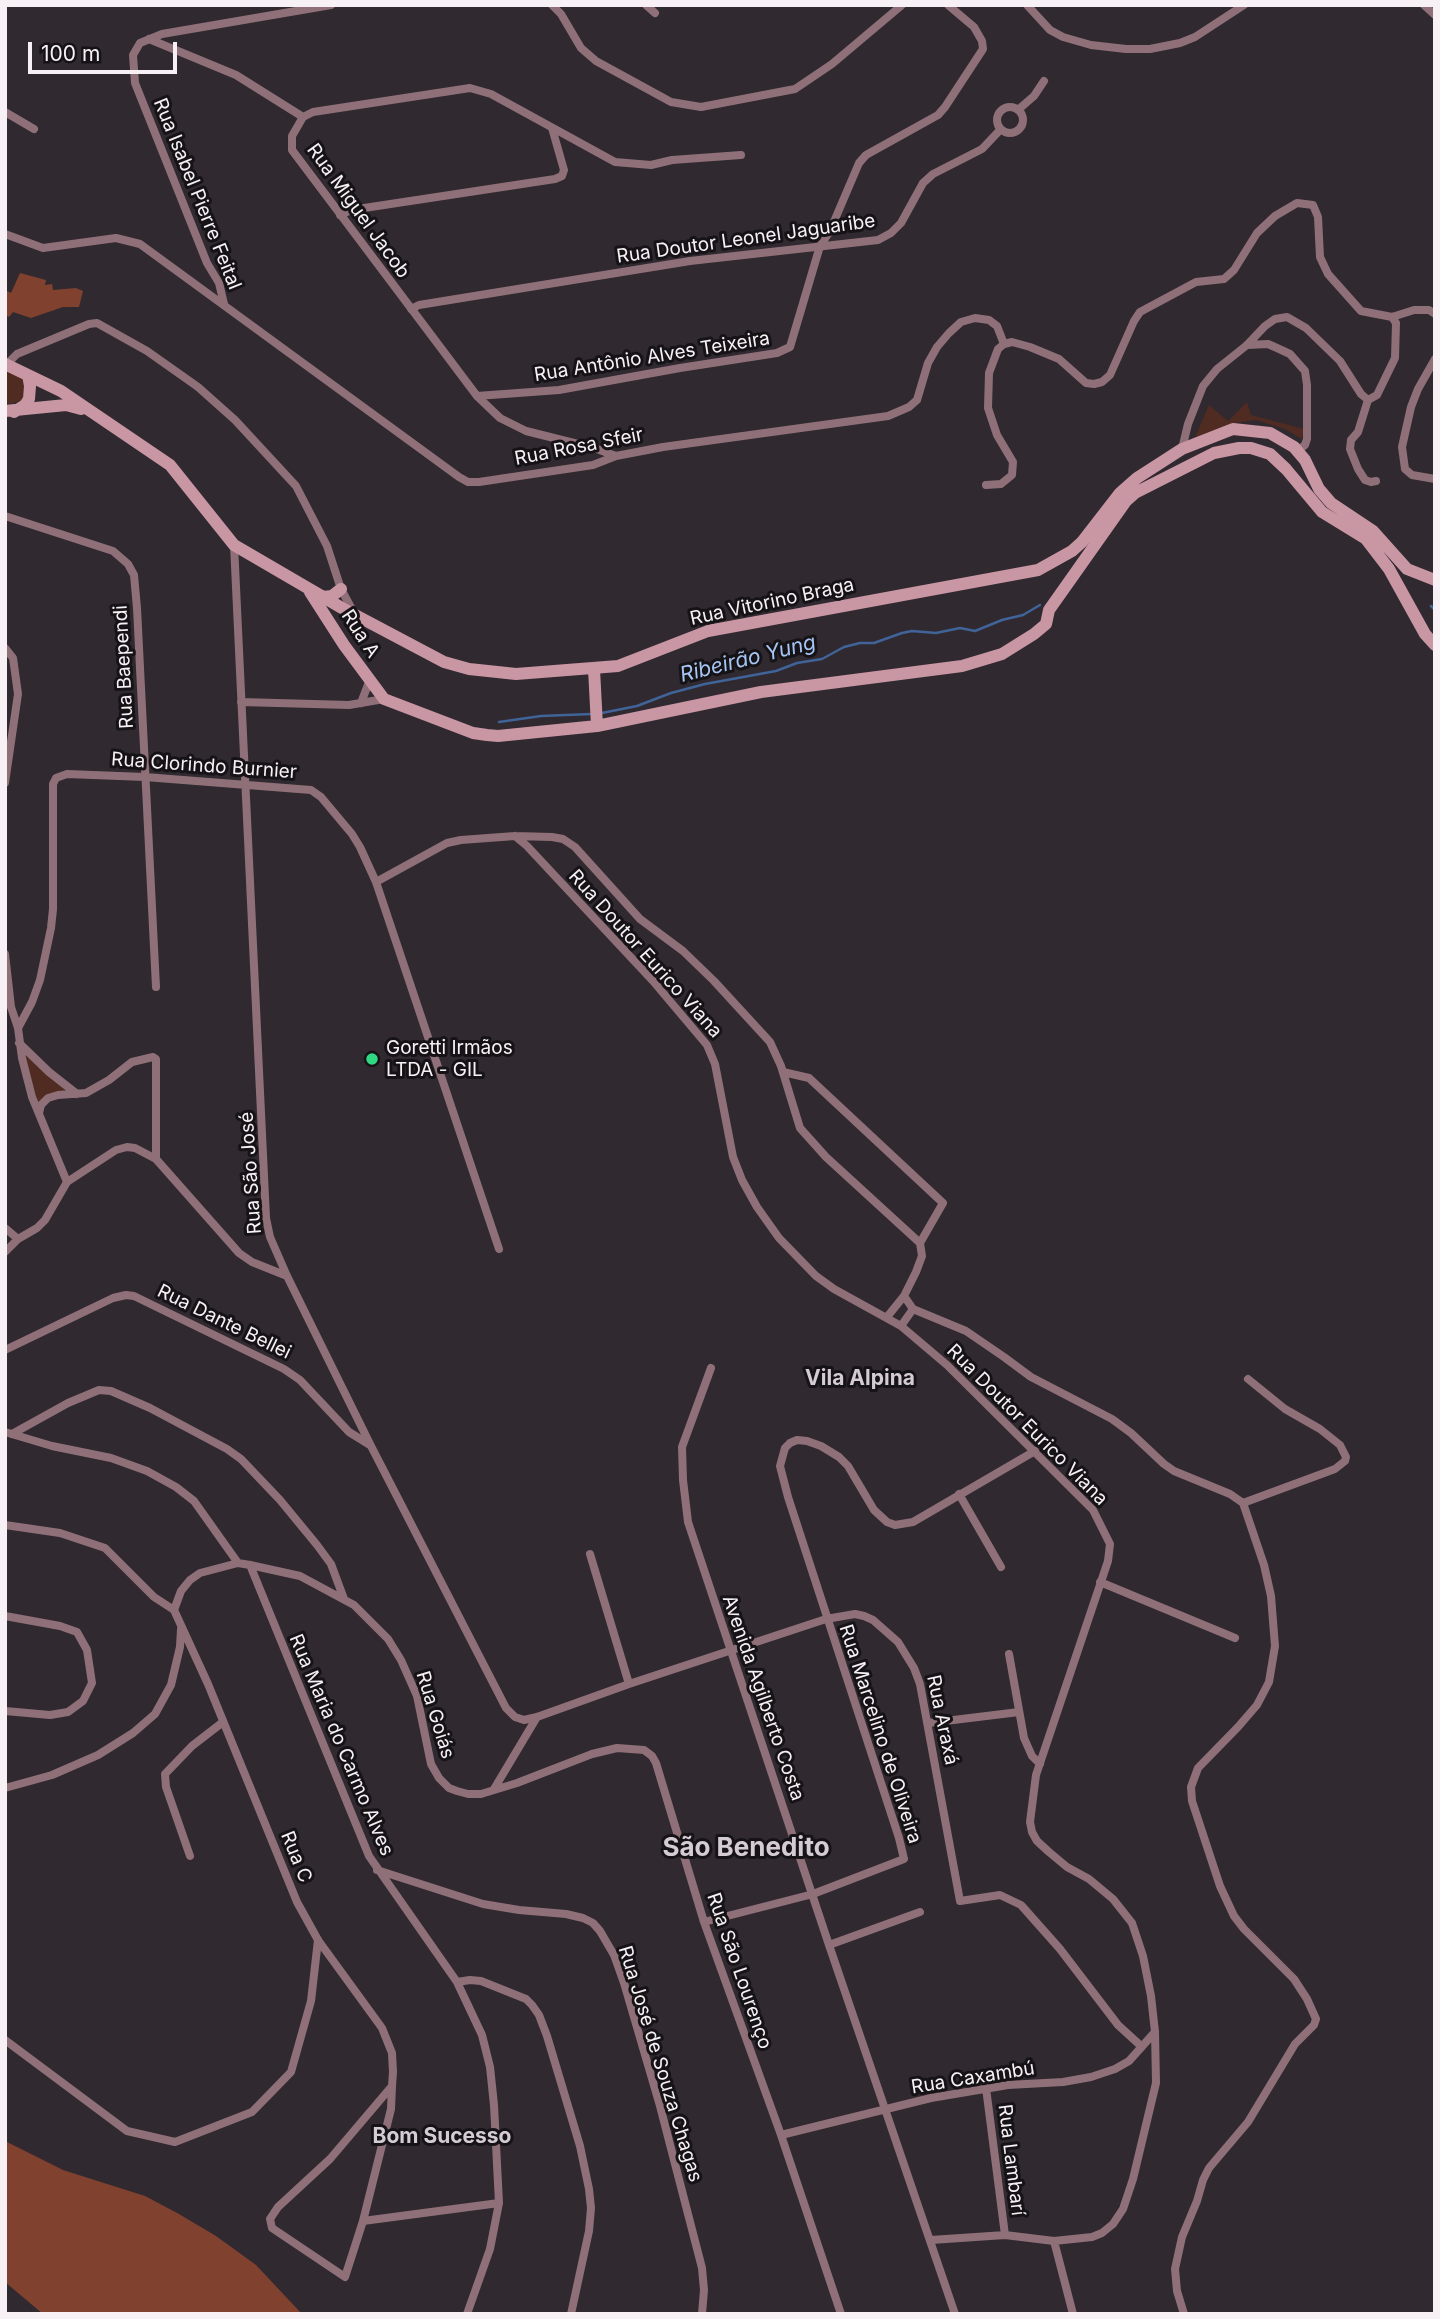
<!DOCTYPE html>
<meta charset="utf-8">
<style>
body{margin:0}
#map{position:relative;width:1440px;height:2319px;overflow:hidden;background:#302930;font-family:Inter,sans-serif}
canvas{display:block}
.frame{position:absolute;inset:0;border:7px solid #f7f1f6;pointer-events:none}
.scale{position:absolute;left:28px;top:42px;width:149px;height:32px;box-sizing:border-box;border:4px solid #f7f1f6;border-top:0;padding-left:9px;font-size:21px;line-height:24px;white-space:nowrap;color:#f7f1f6;-webkit-text-stroke:5px #161316;paint-order:stroke}
</style>
<div id="map">
<canvas width="1440" height="2319"></canvas>
<div class="frame"></div>
<div class="scale">100 m</div>
</div>
<script>
const ctx = document.querySelector('canvas').getContext('2d');
ctx.lineJoin = 'round';
function fill(path, color) { ctx.fillStyle = color; ctx.fill(path, 'evenodd'); }
const toPath = rows => new Path2D(rows.map(r => 'M' + r).join(''));
function stroke(path, color, width, dash) { ctx.strokeStyle = color; ctx.lineWidth = width; ctx.lineCap = dash ? 'butt' : 'round'; ctx.setLineDash(dash || []); ctx.stroke(path); }
function drawText(font, color, halo, rows, align = 'center') {
  ctx.font = font + ' Inter,sans-serif'; ctx.lineWidth = 6; ctx.setLineDash([]); ctx.textBaseline = 'middle'; ctx.strokeStyle = halo; ctx.fillStyle = color; for (const [text, x, y, turn = 0] of rows) {
    ctx.save(); ctx.translate(x, y); ctx.rotate((+turn || 0) * Math.PI / 180); ctx.textAlign = isNaN(turn) ? turn : align; if (halo) ctx.strokeText(text, 0, 0); ctx.fillText(text, 0, 0); ctx.restore();
  }
}
const green = toPath([
 [9,372,19,374,25,382,24,397,20,401,11,404,5,403,5,373],
 [1247,402,1251,415,1304,429,1302,439,1285,429,1256,420,1234,423,1198,437,1196,435,1209,405,1228,421],
 [24,1053,64,1088,64,1092,38,1103]
]);
const forest = toPath([
 [20,273,46,280,45,285,52,284,53,290,76,288,83,291,79,307,63,307,31,318,13,312,9,317,5,315,5,290,11,293],
 [5,2141,63,2170,145,2196,179,2214,216,2236,256,2265,302,2314,43,2314,5,2282]
]);
const stream = toPath([
 [1431,606,1435,610],
 [602,713,637,706,671,693,705,684,776,671,797,663,822,659,844,647,860,643,874,643,902,633,912,631,936,633,960,628,975,631,1002,620,1023,615,1040,605],
 [499,722,541,716,592,714]
]);
const street = toPath([
 [552,5,561,14,581,48,596,61,671,102,701,107,795,89,832,64,902,5],
 [646,5,655,13],
 [1027,5,1050,30,1063,37,1091,45,1126,49,1150,49,1180,43,1195,37,1244,5],
 [1424,5,1435,15],
 [149,39,236,75,303,117],
 '997 120a13 13 0 1 1 26 0a13 13 0 1 1-26 0Z',
 [1019,109,1034,96,1044,81],
 [5,112,34,129],
 [340,215,351,210,555,179,562,176,564,170,552,128],
 [5,234,43,248,116,238,140,244,459,477,468,482,479,482,593,465,616,456,663,447,888,416,909,407,917,400,928,363,937,347,949,333,961,322,975,318,989,320,997,326,1004,344],
 [224,304,219,283,207,263,135,83,133,55,140,43,162,34,331,5],
 [411,309,419,305,690,261,878,240,891,233,901,223,923,183,933,174,982,149,1000,130],
 [1247,345,1268,344,1277,348,1290,354,1305,371,1307,385,1307,439,1305,445,1297,451],
 [1435,359,1418,389,1411,407,1402,447,1405,469,1412,475,1435,479],
 [6,365,17,354,89,324,97,323,147,351,198,387,235,420,296,486,327,546,341,589,354,613],
 [477,396,559,390,680,368,777,353,790,347,820,246,830,231,859,163,866,155,938,115,945,107,983,49,982,41,974,27,948,5],
 [1368,400,1358,432,1351,440,1350,449,1358,469,1365,480,1371,482,1376,481],
 [1368,400,1377,395,1395,358,1396,323,1392,317],
 [1182,449,1188,424,1203,386,1217,369,1247,345,1265,326,1275,319,1287,317,1306,328,1340,361,1361,394,1368,400],
 [616,456,594,448,526,431,500,418,477,396,292,150,292,136,303,117,313,112,470,88,491,94,615,162,651,165,672,160,741,155],
 [986,485,1001,484,1012,475,1013,462,997,435,988,408,989,373,998,349,1004,344,1012,342,1030,347,1059,359,1086,383,1094,384,1102,382,1110,375,1134,321,1140,312,1196,282,1224,279,1234,270,1257,233,1275,216,1297,203,1313,205,1318,217,1320,257,1328,274,1361,311,1392,317,1414,310,1429,310,1435,314],
 [5,516,113,551,128,564,134,575,137,608,156,987],
 [234,545,266,1218,270,1237,287,1276,371,1446,506,1708,515,1717,524,1720,537,1717,629,1684,826,1619,855,1614,864,1616,873,1620,898,1642,914,1668,920,1684,960,1901,1000,1895,1021,1905,1060,1949,1118,2025,1141,2046],
 [5,648,13,658,18,694,5,783],
 [241,702,349,705,384,699],
 [361,703,369,682],
 [515,836,527,846,653,981,707,1045,715,1064,733,1157,742,1180,757,1207,779,1238,816,1276,834,1289,901,1326,947,1365,1093,1510,1110,1544,1108,1561,1036,1775,1030,1822,1032,1832,1037,1841,1049,1852,1067,1867,1089,1879,1113,1899,1132,1923,1143,1956,1151,1996,1155,2032,1156,2083,1133,2179,1123,2209,1113,2224,1102,2233,1092,2237,1054,2241,1005,2235,931,2240],
 [376,882,447,843,461,840,515,836,552,837,563,839,575,847,640,919,683,951,714,981,770,1042,781,1066,800,1128,826,1157,920,1243,922,1256,916,1272,904,1296,887,1317],
 [5,954,11,1007,18,1028,22,1058,32,1097,67,1182],
 [18,1028,32,1002,40,980,51,928,53,909,53,784,56,778,67,774,145,777,311,790,321,797,352,834,360,847,376,882,499,1249],
 [19,1043,49,1072,77,1094],
 [783,1072,809,1078,943,1203,920,1243],
 [39,1113,41,1105,48,1098,58,1095,86,1093,109,1080,132,1062,153,1057,156,1059,156,1159],
 [5,1228,18,1239],
 [5,1252,18,1239,37,1228,45,1220,67,1182,116,1150,127,1147,135,1148,156,1159,239,1253,252,1262,287,1276],
 [904,1296,913,1309,966,1331,1004,1357,1031,1377,1112,1419,1131,1433,1164,1464,1174,1471,1230,1494,1243,1503,1264,1565,1271,1596,1275,1646,1269,1682,1257,1705,1238,1727,1198,1768,1191,1787,1192,1801,1220,1886,1234,1916,1244,1929,1294,1979,1307,1999,1316,2019,1314,2025,1295,2044,1248,2122,1209,2168,1203,2180,1197,2201,1182,2237,1175,2269,1177,2291,1184,2314],
 [901,1326,913,1309],
 [5,1350,113,1298,126,1295,134,1296,284,1369,300,1380,349,1432,370,1445],
 [711,1368,682,1447,683,1480,688,1522,829,1945,955,2314],
 [5,1432,52,1446,111,1458,147,1471,176,1487,194,1501,238,1563],
 [12,1434,68,1403,99,1390,111,1391,150,1408,227,1449,241,1459,280,1500,317,1545,331,1564,344,1599],
 [959,1494,1001,1567],
 [1243,1503,1335,1469,1345,1461,1346,1457,1340,1445,1320,1429,1285,1409,1248,1379],
 [5,1525,60,1533,105,1548,154,1597,174,1610],
 [590,1554,629,1684],
 [250,1565,369,1856,457,1982,482,2035,490,2067,494,2105,499,2203,490,2249,467,2314],
 [1100,1582,1235,1638],
 [5,1616,60,1626,77,1632,87,1650,92,1683,83,1701,68,1712,50,1715,5,1711],
 [1009,1654,1024,1738,1032,1756,1040,1764],
 [929,1723,1019,1712],
 [5,1788,52,1775,98,1755,133,1733,155,1714,171,1685,180,1647,181,1629],
 [494,1789,537,1717],
 [190,1856,166,1787,165,1774,192,1746,223,1722],
 [377,1870,483,1904,519,1910,566,1914,583,1918,593,1923,600,1931,614,1955,624,1983,660,2106,702,2268,704,2290,702,2314],
 [704,1922,813,1894,904,1859,899,1838,788,1497,780,1466,785,1448,790,1443,797,1440,807,1441,821,1446,839,1457,848,1466,874,1510,887,1522,895,1525,913,1522,1035,1451],
 [829,1945,920,1912],
 [457,1982,470,1980,481,1981,526,1999,532,2005,539,2015,547,2036,580,2146,589,2189,591,2208,589,2231,571,2314],
 [5,2040,127,2131,175,2142,252,2112,291,2072,311,2001,318,1940],
 [392,2086,330,2159,278,2207,270,2219,272,2228,345,2277,363,2221,391,2109,392,2086,393,2072,392,2053,382,2028,318,1940,297,1902,208,1684,174,1610,181,1591,190,1580,200,1573,238,1563,250,1565,300,1576,354,1605,388,1639,401,1660,417,1696,431,1764,439,1778,449,1788,457,1791,468,1794,481,1794,517,1783,592,1754,617,1748,644,1750,652,1756,656,1763,704,1922,781,2135,841,2314],
 [986,2088,1005,2235],
 [781,2135,931,2098,1008,2085,1063,2082,1091,2077,1115,2069,1129,2061,1155,2032],
 [363,2221,499,2203],
 [1054,2241,1073,2314]
]);
const secondary = toPath([
 [5,364,61,391,170,465,234,545,342,608,444,662,469,669,516,674,618,666,708,631,1038,570,1072,551,1082,542,1120,493,1137,478,1182,449,1233,429,1270,433,1294,447,1305,460,1319,489,1331,503,1373,531,1407,569,1435,580],
 [5,411,66,405,81,409],
 [14,412,25,405,29,399,30,386,28,375],
 [310,592,344,645,384,699,473,733,487,735,498,736,597,726,761,692,962,666,1002,654,1034,634,1046,624,1049,610,1126,501,1135,493,1214,453,1239,448,1251,448,1270,454,1286,469,1322,512,1366,539,1389,569,1425,634,1435,645],
 [323,597,332,596,341,589],
 [594,669,597,726]
]);
const markers = [
 [372,1059,7,"#30d883"]
];
const streetNames = [
 ["Rua Isabel Pierre Feital",197,194,68],
 ["Rua Miguel Jacob",358,211,54],
 ["Rua Doutor Leonel Jaguaribe",746,239,-8],
 ["Rua Antônio Alves Teixeira",652,357,-9],
 ["Rua Rosa Sfeir",579,447,-11],
 ["Rua Vitorino Braga",772,602,-12],
 ["Rua A",360,634,57],
 ["Rua Baependi",124,667,-93],
 ["Rua Clorindo Burnier",204,766,4],
 ["Rua Doutor Eurico Viana",645,954,48],
 ["Rua São José",251,1173,-94],
 ["Rua Dante Bellei",224,1322,26],
 ["Rua Doutor Eurico Viana",1027,1425,45],
 ["Avenida Agilberto Costa",763,1698,71],
 ["Rua Goiás",435,1715,73],
 ["Rua Araxá",942,1720,78],
 ["Rua Marcelino de Oliveira",880,1734,72],
 ["Rua Maria do Carmo Alves",341,1745,67],
 ["Rua C",296,1857,68],
 ["Rua São Lourenço",739,1971,71],
 ["Rua José de Souza Chagas",660,2064,73],
 ["Rua Caxambú",973,2078,-9],
 ["Rua Lambarí",1011,2160,83]
];
const poiNames = [
 ["Goretti Irmãos",386,1048],
 ["LTDA - GIL",386,1070]
];
const waterNames = [
 ["Ribeirão Yung",748,659,-14]
];
const neighbourhoodNames = [
 ["Vila Alpina",860,1379],
 ["Bom Sucesso",442,2137]
];
const districtNames = [
 ["São Benedito",746,1848]
];
fill(green, '#4f2b21');
fill(forest, '#81412f');
stroke(stream, '#406398', 2.5);
stroke(street, '#907078', 8);
stroke(secondary, '#c996a3', 12);
for (const [x, y, r, color] of markers) { const dot = new Path2D(); dot.arc(x, y, r, 0, 2 * Math.PI); ctx.fillStyle = color; ctx.fill(dot); stroke(dot, '#161316', 2.5); }
drawText('19px', '#f7f1f6', '#161316', streetNames);
drawText('19px', '#f7f1f6', '#161316', poiNames, 'left');
drawText('italic 21px', '#a6c5f4', '#161316', waterNames);
drawText('bold 21px', '#d5cbd5', '#161316', neighbourhoodNames);
drawText('bold 26px', '#d5cbd5', '#161316', districtNames);
</script>
